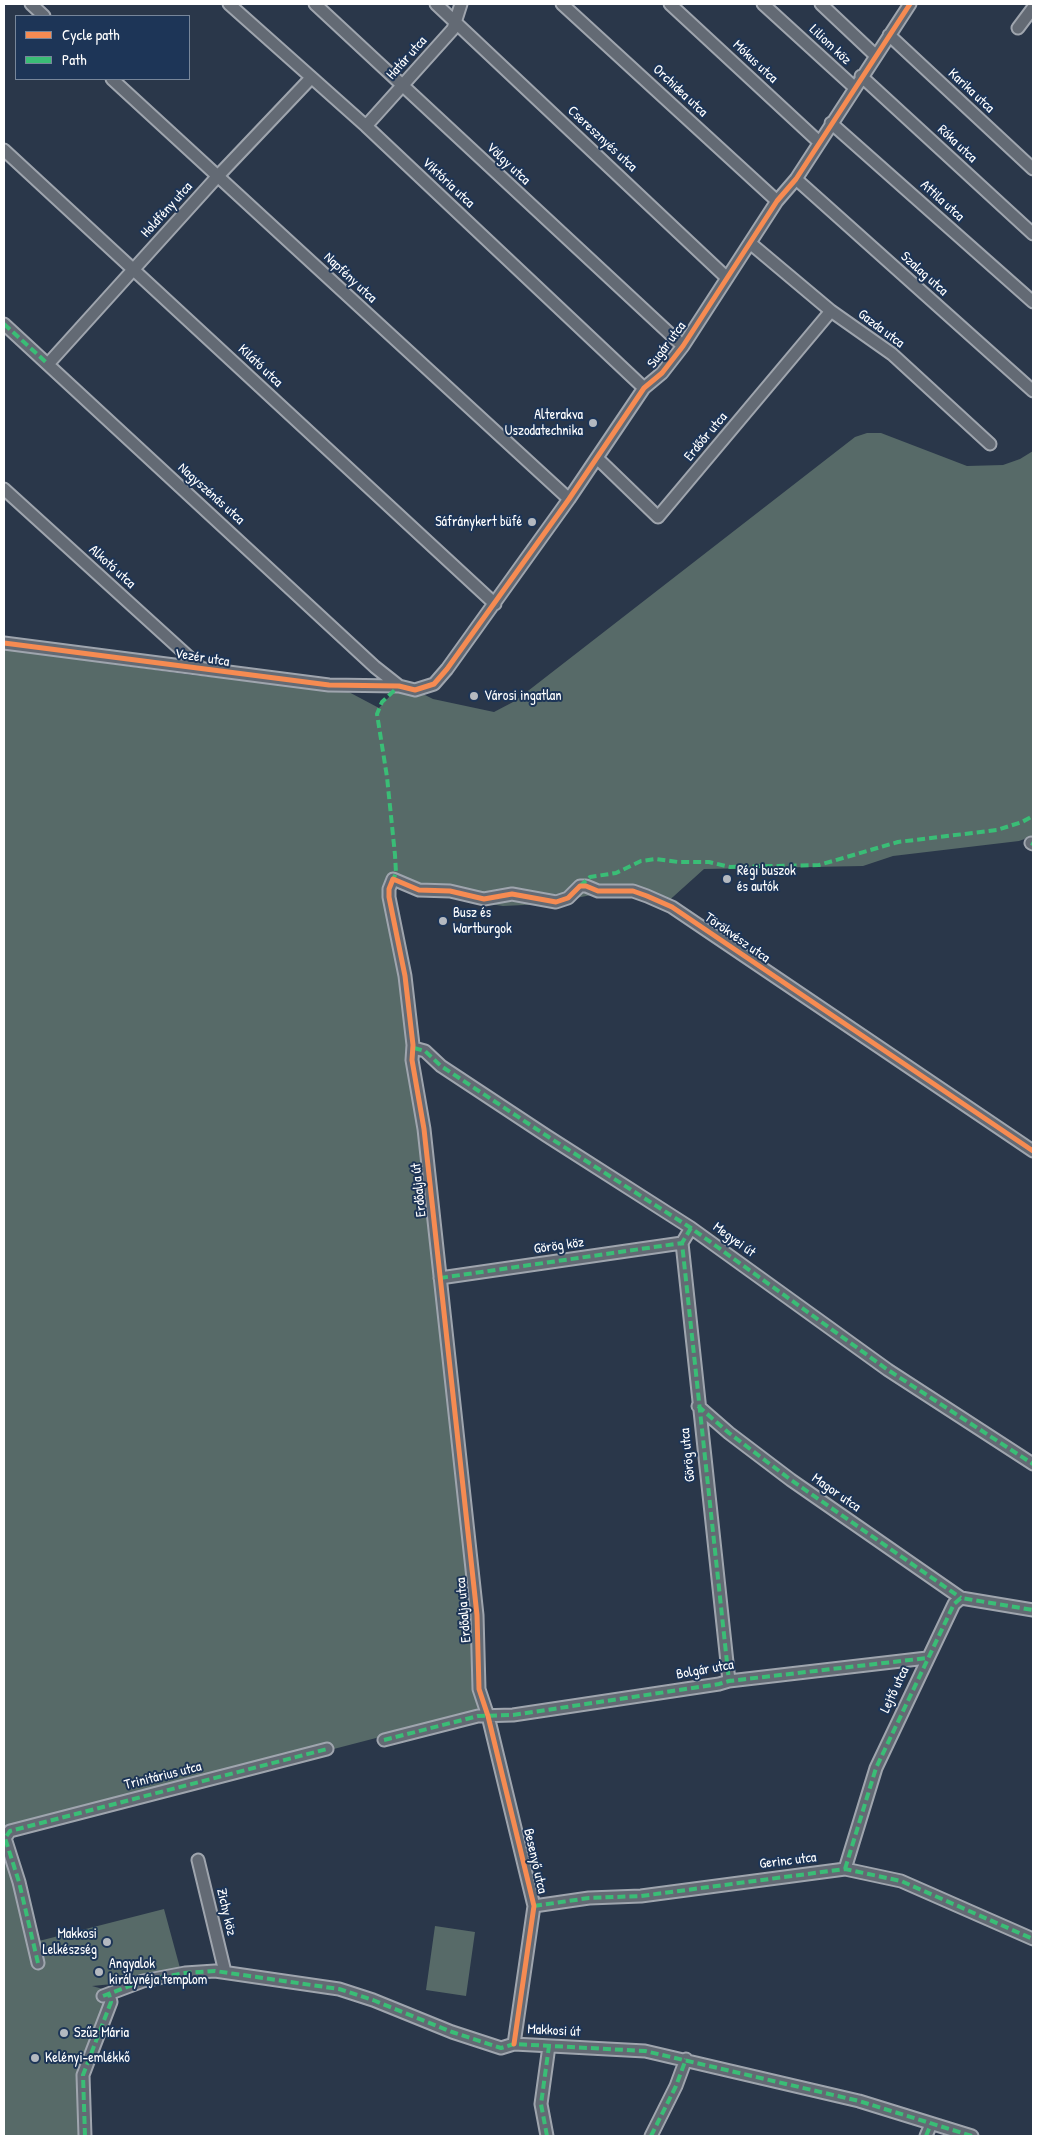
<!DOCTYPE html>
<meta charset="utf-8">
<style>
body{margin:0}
#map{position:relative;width:1037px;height:2140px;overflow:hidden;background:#2a374a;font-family:"Patrick Hand",sans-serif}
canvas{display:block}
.frame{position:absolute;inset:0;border:5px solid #fff;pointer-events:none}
.legend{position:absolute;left:15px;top:15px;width:175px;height:65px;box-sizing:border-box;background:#1d3557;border:1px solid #77869a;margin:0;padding:6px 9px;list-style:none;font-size:15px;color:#fff}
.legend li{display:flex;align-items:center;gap:10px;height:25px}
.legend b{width:25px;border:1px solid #77869a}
</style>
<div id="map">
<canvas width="1037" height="2140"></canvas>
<div class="frame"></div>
<ul class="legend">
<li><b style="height:6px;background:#f68b52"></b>Cycle path</li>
<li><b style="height:6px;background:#3abd76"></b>Path</li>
</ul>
</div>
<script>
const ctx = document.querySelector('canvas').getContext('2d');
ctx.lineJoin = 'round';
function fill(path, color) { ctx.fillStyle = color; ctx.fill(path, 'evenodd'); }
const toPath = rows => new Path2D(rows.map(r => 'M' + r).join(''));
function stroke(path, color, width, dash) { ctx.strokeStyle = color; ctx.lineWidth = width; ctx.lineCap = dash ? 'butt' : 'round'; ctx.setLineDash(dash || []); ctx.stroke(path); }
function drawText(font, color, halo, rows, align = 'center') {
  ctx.font = font + ' "Patrick Hand",sans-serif'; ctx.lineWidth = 4; ctx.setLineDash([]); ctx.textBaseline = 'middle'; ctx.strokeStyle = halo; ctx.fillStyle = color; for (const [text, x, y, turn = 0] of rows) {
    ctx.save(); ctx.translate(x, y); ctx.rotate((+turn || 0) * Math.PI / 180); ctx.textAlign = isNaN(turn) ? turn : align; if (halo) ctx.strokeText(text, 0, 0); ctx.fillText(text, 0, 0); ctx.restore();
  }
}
const green = toPath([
 [867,433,881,433,967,466,1003,465,1020,459,1033,451,1033,836,1019,841,893,856,863,866,704,869,664,905,612,891,545,904,503,906,450,898,393,879,395,920,484,1710,10,1833,35,1942,164,1909,180,1968,123,1983,92,1986,110,1991,80,2070,82,2136,4,2136,4,649,192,675,345,690,379,708,399,686,415,690,433,699,494,712,515,701,855,437],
 [435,1926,475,1932,466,1996,426,1990]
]);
const street = toPath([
 [31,4,44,16],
 [229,4,366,126,644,388],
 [315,4,683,346],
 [436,4,727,278],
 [562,4,777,201],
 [670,4,819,142],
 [763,4,854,87],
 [821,4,875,55],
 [1018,28,1033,8],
 [889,35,1033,169],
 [861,76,1033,234],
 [112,79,569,499],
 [831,123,1033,302],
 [366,126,453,29,461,4],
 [4,150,495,604],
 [796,179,1033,391],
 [750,243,831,311,892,354,990,444],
 [4,324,375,667,399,686],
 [48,364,217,177,311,78],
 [597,458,658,517,831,311],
 [4,489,201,668],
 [4,643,329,685,399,686,415,690,434,684,447,669,569,499,644,388,662,373,683,346,777,201,796,179,910,4],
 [1031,843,1033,844],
 [414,1048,425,1051,441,1066,547,1136,691,1228,888,1370,1033,1464],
 [691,1228,682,1243,729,1681],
 [440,1278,682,1243],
 [698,1406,729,1433,791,1480,961,1598],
 [384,1740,478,1716,513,1715,719,1684,729,1681,927,1658],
 [198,1860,225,1972],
 [845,1869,876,1768,954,1604,961,1598,1033,1610],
 [534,1906,589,1898,641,1896,845,1869,901,1881,1033,1939],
 [38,1963,19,1882,5,1838,10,1831,327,1749],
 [103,1996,143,1981,185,1973,215,1971,339,1989,373,2000,452,2032,501,2048,514,2044,645,2051,859,2101,972,2136],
 [514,2044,534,1906,488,1716,479,1689,477,1615,424,1129,412,1060,413,1045,405,976,389,897,389,889,393,879,419,890,450,891,484,899,512,894,556,902,568,898,580,886,586,886,598,891,633,891,647,896,672,907,1033,1151],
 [85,2136,83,2075,111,2002,109,1994],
 [547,2136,541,2104,549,2046],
 [651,2136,676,2086,686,2059],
 [926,2136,931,2124]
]);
const quiet = toPath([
 [4,324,48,364],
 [1031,843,1033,844],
 [392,882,396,873,395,855,387,777,377,714,382,702,399,686],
 [580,886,590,877,616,873,641,861,656,859,678,862,709,862,730,867,819,865,898,842,997,830,1022,822,1033,816],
 [414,1048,425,1051,441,1066,547,1136,691,1228,888,1370,1033,1464],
 [691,1228,682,1243,729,1681],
 [440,1278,682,1243],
 [698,1406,729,1433,791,1480,961,1598],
 [384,1740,478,1716,513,1715,719,1684,729,1681,927,1658],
 [845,1869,876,1768,954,1604,961,1598,1033,1610],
 [534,1906,589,1898,641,1896,845,1869,901,1881,1033,1939],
 [38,1963,19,1882,5,1838,10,1831,327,1749],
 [103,1996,143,1981,185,1973,215,1971,339,1989,373,2000,452,2032,501,2048,514,2044,645,2051,859,2101,972,2136],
 [85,2136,83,2075,111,2002,109,1994],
 [547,2136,541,2104,549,2046],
 [651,2136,676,2086,686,2059],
 [926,2136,931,2124]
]);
const cycleway = toPath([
 [4,643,329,685,399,686,415,690,434,684,447,669,569,499,644,388,662,373,683,346,777,201,796,179,910,4],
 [514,2044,534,1906,488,1716,479,1689,477,1615,424,1129,412,1060,413,1045,405,976,389,897,389,889,393,879,419,890,450,891,484,899,512,894,556,902,568,898,580,886,586,886,598,891,633,891,647,896,672,907,1033,1151]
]);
const markers = [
 [593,423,5,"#b4b9c0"],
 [532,522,5,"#b4b9c0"],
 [474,696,5,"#b4b9c0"],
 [727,879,5,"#b4b9c0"],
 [443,921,5,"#b4b9c0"],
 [107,1942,5,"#b4b9c0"],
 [99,1972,5,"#b4b9c0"],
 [64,2033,5,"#b4b9c0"],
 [35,2058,5,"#b4b9c0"]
];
const streetNames = [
 ["Liliom köz",830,45,43],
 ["Határ utca",407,58,-48],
 ["Mókus utca",755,62,43],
 ["Orchidea utca",680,91,43],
 ["Karika utca",971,91,43],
 ["Cseresznyés utca",602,139,43],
 ["Róka utca",957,144,43],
 ["Völgy utca",508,164,43],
 ["Viktória utca",448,183,43],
 ["Attila utca",942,201,42],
 ["Holdfény utca",167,210,-48],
 ["Szalag utca",924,274,42],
 ["Napfény utca",350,278,43],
 ["Gazda utca",881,329,37],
 ["Sugár utca",667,345,-53],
 ["Kilátó utca",260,366,43],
 ["Erdőőr utca",706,437,-50],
 ["Nagyszénás utca",211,494,42],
 ["Alkotó utca",112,567,42],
 ["Vezér utca",202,658,9],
 ["Törökvész utca",737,938,35],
 ["Erdőalja út",419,1190,-96],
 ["Megyei út",734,1240,36],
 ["Görög köz",559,1246,-8],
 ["Görög utca",688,1455,-96],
 ["Magor utca",836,1493,35],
 ["Erdőalja utca",464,1610,-95],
 ["Bolgár utca",705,1670,-10],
 ["Lejtő utca",895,1690,-65],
 ["Trinitárius utca",163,1776,-14],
 ["Besenyő utca",535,1861,77],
 ["Gerinc utca",788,1861,-7],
 ["Zichy köz",226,1912,77],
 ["Makkosi út",554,2031,3]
];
const poiNames = [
 ["Alterakva",583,415,"right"],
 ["Uszodatechnika",583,431,"right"],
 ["Sáfránykert büfé",522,522,"right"],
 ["Városi ingatlan",484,696],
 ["Régi buszok",737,871],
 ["és autók",737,887],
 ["Busz és",453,913],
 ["Wartburgok",453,929],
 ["Makkosi",97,1934,"right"],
 ["Lelkészség",97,1950,"right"],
 ["Angyalok",109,1964],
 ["királynéja templom",109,1980],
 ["Szűz Mária",74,2033],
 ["Kelényi-emlékkő",45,2058]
];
fill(green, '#576a68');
stroke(street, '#9fa5ae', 15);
stroke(street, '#636a74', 11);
stroke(quiet, '#3abd76', 4, [8, 4]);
stroke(cycleway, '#f68b52', 5);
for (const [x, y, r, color] of markers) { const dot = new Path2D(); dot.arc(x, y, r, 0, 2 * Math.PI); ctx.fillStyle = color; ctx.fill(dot); stroke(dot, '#1d3557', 2); }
drawText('14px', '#fff', '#1d3557', streetNames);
drawText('14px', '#fff', '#1d3557', poiNames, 'left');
</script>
